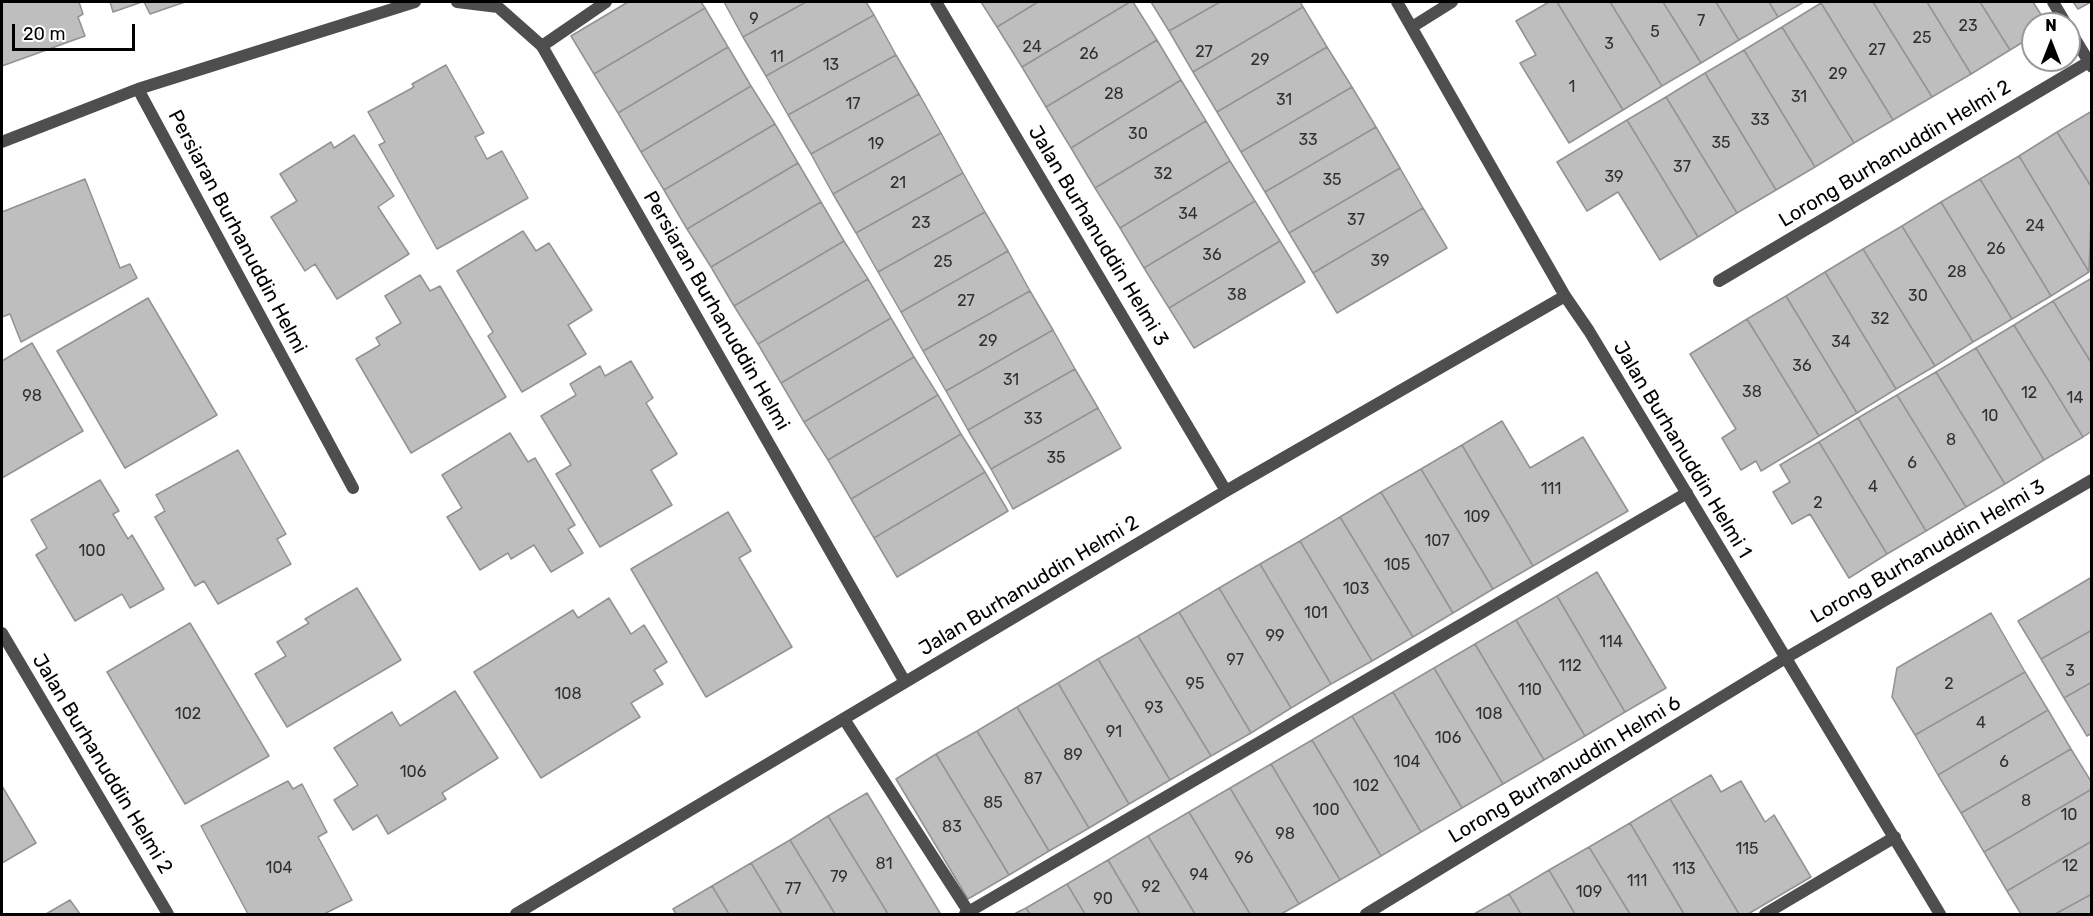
<!DOCTYPE html>
<style>
body{margin:0}
#map{position:relative;width:2093px;height:916px;overflow:hidden;background:#fff;font-family:Rubik,sans-serif}
canvas{display:block}
.frame{position:absolute;inset:0;border:3px solid #000;pointer-events:none}
.north{position:absolute;left:2021px;top:12px;width:60px;height:60px;box-sizing:border-box;background:#fff;border:2px solid #999;border-radius:50%;rotate:0deg;font-size:16px;font-weight:700;line-height:24px;text-align:center;color:#000}
.north::after{content:'';display:block;margin:auto;width:21px;height:27px;background:#000;clip-path:polygon(50% 0,100% 100%,50% 72%,0 100%)}
.scale{position:absolute;left:12px;top:24px;width:123px;height:27px;box-sizing:border-box;border:3px solid #000;border-top:0;padding-left:8px;font-size:18px;line-height:21px;white-space:nowrap;color:#000;-webkit-text-stroke:4px #fff;paint-order:stroke}
</style>
<div id="map">
<canvas width="2093" height="916"></canvas>
<div class="frame"></div>
<div class="north">N</div>
<div class="scale">20 m</div>
</div>
<script>
const ctx = document.querySelector('canvas').getContext('2d');
ctx.lineJoin = 'round';
function fill(path, color) { ctx.fillStyle = color; ctx.fill(path, 'evenodd'); }
const toPath = rows => new Path2D(rows.map(r => 'M' + r).join(''));
function stroke(path, color, width, dash) { ctx.strokeStyle = color; ctx.lineWidth = width; ctx.lineCap = dash ? 'butt' : 'round'; ctx.setLineDash(dash || []); ctx.stroke(path); }
function drawText(font, color, halo, rows, align = 'center') {
  ctx.font = font + ' Rubik,sans-serif'; ctx.lineWidth = 4.5; ctx.setLineDash([]); ctx.textBaseline = 'middle'; ctx.strokeStyle = halo; ctx.fillStyle = color; for (const [text, x, y, turn = 0] of rows) {
    ctx.save(); ctx.translate(x, y); ctx.rotate((+turn || 0) * Math.PI / 180); ctx.textAlign = isNaN(turn) ? turn : align; if (halo) ctx.strokeText(text, 0, 0); ctx.fillText(text, 0, 0); ctx.restore();
  }
}
const building = toPath([
 [2,2,79,2,83,14,78,17,85,36,2,66,2,2],
 [110,2,142,2,113,12,110,2],
 [144,2,185,2,150,14,144,2],
 [628,2,701,2,705,8,594,74,571,36,628,2],
 [724,2,806,2,743,37,724,2],
 [806,2,866,2,874,15,766,76,743,37,806,2],
 [981,2,1038,2,997,27,981,2],
 [1038,2,1130,2,1022,67,997,27,1038,2],
 [1130,2,1133,2,1157,40,1046,107,1022,67,1130,2],
 [1151,2,1220,2,1169,31,1151,2],
 [1220,2,1300,2,1303,7,1193,72,1169,31,1220,2],
 [1549,2,1557,2,1623,110,1569,143,1520,63,1536,55,1516,21,1549,2],
 [1557,2,1610,2,1662,86,1623,110,1557,2],
 [1610,2,1663,2,1701,63,1662,86,1610,2],
 [1663,2,1716,2,1739,40,1701,63,1663,2],
 [1716,2,1769,2,1778,17,1739,40,1716,2],
 [1769,2,1804,2,1778,17,1769,2],
 [1824,2,1873,2,1932,97,1893,120,1821,3,1824,2],
 [1873,2,1927,2,1971,74,1932,97,1873,2],
 [1927,2,1980,2,2010,50,1971,74,1927,2],
 [1980,2,2033,2,2047,24,2033,24,2033,36,2010,50,1980,2],
 [2073,2,2091,2,2078,9,2073,2],
 [1821,3,1893,120,1854,143,1782,27,1821,3],
 [1303,7,1327,47,1217,112,1193,72,1303,7],
 [705,8,728,47,618,113,594,74,705,8],
 [874,15,896,55,788,115,766,76,874,15],
 [1782,27,1854,143,1815,167,1744,50,1782,27],
 [1157,40,1181,80,1071,148,1046,107,1157,40],
 [728,47,751,86,641,152,618,113,728,47],
 [1327,47,1352,87,1241,152,1217,112,1327,47],
 [1744,50,1815,167,1776,190,1705,73,1744,50],
 [896,55,919,94,811,154,788,115,896,55],
 [446,65,484,133,475,137,487,159,502,151,528,198,437,249,379,145,385,142,368,112,414,87,412,84,446,65],
 [1705,73,1776,190,1737,213,1666,97,1705,73],
 [1181,80,1206,121,1095,188,1071,148,1181,80],
 [751,86,775,124,664,190,641,152,751,86],
 [1352,87,1376,127,1265,192,1241,152,1352,87],
 [919,94,941,133,833,194,811,154,919,94],
 [1666,97,1737,213,1698,237,1627,120,1666,97],
 [2092,111,2092,188,2057,132,2092,111],
 [1627,120,1698,237,1660,260,1618,192,1587,211,1557,162,1627,120],
 [1206,121,1230,161,1120,228,1095,188,1206,121],
 [775,124,798,163,687,229,664,190,775,124],
 [1376,127,1400,168,1289,233,1265,192,1376,127],
 [2057,132,2092,188,2089,272,2019,156,2057,132],
 [941,133,963,173,856,233,833,194,941,133],
 [354,135,394,196,378,207,409,254,337,299,315,264,305,271,271,217,297,201,280,174,331,142,334,148,354,135],
 [2019,156,2089,272,2051,296,1980,179,2019,156],
 [1230,161,1255,201,1144,268,1120,228,1230,161],
 [798,163,821,202,711,267,687,229,798,163],
 [1400,168,1423,208,1313,273,1289,233,1400,168],
 [963,173,985,212,878,272,856,233,963,173],
 [85,179,120,268,130,264,137,278,21,342,10,314,2,317,2,212,85,179],
 [1980,179,2051,296,2012,319,1941,202,1980,179],
 [1255,201,1280,241,1169,308,1144,268,1255,201],
 [821,202,844,241,734,306,711,267,821,202],
 [1941,202,2012,319,1973,342,1902,226,1941,202],
 [1423,208,1447,248,1337,313,1313,273,1423,208],
 [985,212,1008,251,901,312,878,272,985,212],
 [1902,226,1973,342,1935,366,1863,249,1902,226],
 [523,231,536,251,549,243,592,310,568,325,586,354,522,392,488,336,493,332,457,271,523,231],
 [844,241,868,279,758,344,734,306,844,241],
 [1280,241,1305,282,1194,348,1169,308,1280,241],
 [1863,249,1935,366,1896,389,1825,272,1863,249],
 [1008,251,1030,291,923,351,901,312,1008,251],
 [1825,272,1896,389,1857,413,1786,296,1825,272],
 [420,275,430,291,440,286,506,397,411,453,356,359,380,345,376,338,401,323,385,296,420,275],
 [2092,278,2092,364,2053,301,2092,278],
 [868,279,891,318,781,383,758,344,868,279],
 [1030,291,1053,330,946,391,923,351,1030,291],
 [1786,296,1857,413,1819,436,1747,319,1786,296],
 [148,298,217,415,125,468,57,351,148,298],
 [2053,301,2092,364,2092,431,2083,437,2014,325,2053,301],
 [891,318,914,357,804,422,781,383,891,318],
 [1747,319,1819,436,1761,471,1756,461,1741,470,1722,438,1736,429,1690,354,1747,319],
 [2014,325,2083,437,2044,460,1976,348,2014,325],
 [1053,330,1075,369,968,430,946,391,1053,330],
 [32,343,83,431,2,478,2,361,32,343],
 [1976,348,2044,460,2005,484,1936,372,1976,348],
 [914,357,938,395,828,460,804,422,914,357],
 [631,361,653,398,646,403,677,454,651,470,672,505,600,547,556,474,571,465,541,416,576,395,570,384,600,366,605,376,631,361],
 [1075,369,1098,408,991,469,968,430,1075,369],
 [1936,372,2005,484,1966,507,1897,395,1936,372],
 [938,395,961,434,851,499,828,460,938,395],
 [1897,395,1966,507,1926,531,1858,418,1897,395],
 [1098,408,1121,448,1013,509,991,469,1098,408],
 [1858,418,1926,531,1887,554,1819,442,1858,418],
 [1502,421,1530,468,1583,437,1628,511,1533,566,1462,445,1502,421],
 [510,433,528,462,535,458,575,525,568,529,583,553,551,572,534,545,511,559,508,553,480,570,447,517,462,508,442,475,510,433],
 [961,434,985,472,874,538,851,499,961,434],
 [1819,442,1887,554,1849,578,1810,514,1792,524,1773,492,1790,482,1780,465,1819,442],
 [1462,445,1533,566,1493,589,1421,469,1462,445],
 [238,450,286,534,277,539,291,564,218,604,204,581,195,586,155,517,165,511,156,495,238,450],
 [1421,469,1493,589,1453,613,1381,492,1421,469],
 [985,472,1008,511,897,577,874,538,985,472],
 [100,480,119,511,113,514,128,539,132,535,164,589,130,608,122,594,75,621,36,555,47,548,31,520,100,480],
 [1381,492,1453,613,1413,637,1340,517,1381,492],
 [728,512,751,551,739,558,792,647,706,697,631,569,728,512],
 [1340,517,1413,637,1372,661,1300,541,1340,517],
 [1300,541,1372,661,1331,684,1260,564,1300,541],
 [1260,564,1331,684,1291,708,1219,588,1260,564],
 [1597,572,1666,688,1625,712,1557,596,1597,572],
 [2092,577,2092,630,2041,659,2018,621,2092,577],
 [357,588,401,660,287,727,255,674,286,656,277,642,309,623,305,619,357,588],
 [1219,588,1291,708,1251,733,1179,612,1219,588],
 [1557,596,1625,712,1585,736,1516,620,1557,596],
 [609,598,631,634,644,625,667,662,654,670,663,684,631,703,640,717,541,778,474,672,573,610,578,618,609,598],
 [1179,612,1251,733,1211,756,1138,636,1179,612],
 [1991,613,2025,672,1915,735,1892,697,1897,668,1991,613],
 [1516,620,1585,736,1544,760,1475,644,1516,620],
 [190,623,269,756,185,804,107,672,190,623],
 [2092,630,2092,682,2064,698,2041,659,2092,630],
 [1138,636,1211,756,1170,780,1098,659,1138,636],
 [1475,644,1544,760,1503,784,1434,668,1475,644],
 [1098,659,1170,780,1129,804,1058,683,1098,659],
 [1434,668,1503,784,1462,808,1393,692,1434,668],
 [2025,672,2048,710,1938,775,1915,735,2025,672],
 [2092,682,2092,733,2087,736,2064,698,2092,682],
 [1058,683,1129,804,1089,828,1017,707,1058,683],
 [455,691,498,758,442,793,446,799,388,834,377,815,353,830,334,800,358,785,334,748,392,712,400,726,455,691],
 [1393,692,1462,808,1421,832,1352,716,1393,692],
 [1017,707,1089,828,1049,851,977,731,1017,707],
 [2048,710,2071,749,1961,813,1938,775,2048,710],
 [1352,716,1421,832,1381,856,1312,740,1352,716],
 [977,731,1049,851,1009,875,936,754,977,731],
 [1312,740,1381,856,1340,880,1271,764,1312,740],
 [2071,749,2092,783,2092,789,1984,852,1961,813,2071,749],
 [936,754,1009,875,968,899,896,779,936,754],
 [1271,764,1340,880,1299,904,1230,788,1271,764],
 [1711,775,1721,792,1741,781,1765,822,1774,815,1811,877,1748,914,1739,914,1670,799,1711,775],
 [288,781,293,789,302,784,327,832,318,837,352,900,324,914,248,914,201,826,288,781],
 [2,786,36,843,2,863,2,786],
 [1230,788,1299,904,1281,914,1250,914,1189,812,1230,788],
 [2092,789,2092,841,2007,891,1984,852,2092,789],
 [867,793,940,913,936,914,888,914,828,816,867,793],
 [1670,799,1739,914,1684,914,1630,823,1670,799],
 [1189,812,1250,914,1195,914,1148,836,1189,812],
 [828,816,888,914,835,914,790,840,828,816],
 [1630,823,1684,914,1630,914,1589,847,1630,823],
 [1148,836,1195,914,1140,914,1108,860,1148,836],
 [790,840,835,914,782,914,751,863,790,840],
 [2092,841,2092,894,2055,914,2021,914,2007,891,2092,841],
 [1589,847,1630,914,1575,914,1549,870,1589,847],
 [1108,860,1140,914,1085,914,1067,884,1108,860],
 [751,863,782,914,729,914,712,886,751,863],
 [1549,870,1575,914,1521,914,1509,894,1549,870],
 [1067,884,1085,914,1030,914,1026,908,1067,884],
 [712,886,729,914,676,914,673,909,712,886],
 [1509,894,1521,914,1474,914,1509,894],
 [2092,894,2092,914,2055,914,2092,894],
 [70,900,80,914,46,914,70,900],
 [1026,908,1030,914,1014,914,1026,908]
]);
const service = toPath([
 [2053,2,2066,24],
 [2069,29,2092,67],
 [542,46,606,2],
 [844,719,970,914],
 [965,914,1687,493],
 [1765,914,1895,837]
]);
const minor = toPath([
 [457,2,498,7,542,46,905,682],
 [936,2,1226,491],
 [1397,2,1565,296,1589,331,1940,914],
 [1412,27,1452,2],
 [138,89,353,488],
 [2,142,138,89,415,2],
 [1719,281,2092,60],
 [2,633,168,914],
 [516,914,1226,491,1565,296],
 [1366,914,1784,659,2092,480]
]);
const numberNames = [
 ["9",754,19],
 ["7",1701,21],
 ["23",1968,26],
 ["5",1655,32],
 ["25",1922,38],
 ["3",1609,44],
 ["24",1032,47],
 ["27",1877,50],
 ["27",1204,52],
 ["26",1089,54],
 ["11",777,57],
 ["29",1260,60],
 ["13",831,65],
 ["29",1838,74],
 ["1",1572,87],
 ["28",1114,94],
 ["31",1799,97],
 ["31",1284,100],
 ["17",853,104],
 ["33",1760,120],
 ["30",1138,134],
 ["33",1308,140],
 ["35",1721,143],
 ["19",876,144],
 ["37",1682,167],
 ["32",1163,174],
 ["39",1614,177],
 ["35",1332,180],
 ["21",898,183],
 ["34",1188,214],
 ["37",1356,220],
 ["23",921,223],
 ["24",2035,226],
 ["26",1996,249],
 ["36",1212,255],
 ["39",1380,261],
 ["25",943,262],
 ["28",1957,272],
 ["38",1237,295],
 ["30",1918,296],
 ["27",966,301],
 ["32",1880,319],
 ["29",988,341],
 ["34",1841,342],
 ["36",1802,366],
 ["31",1011,380],
 ["38",1752,392],
 ["12",2029,393],
 ["98",32,396],
 ["14",2075,398],
 ["10",1990,416],
 ["33",1033,419],
 ["8",1951,440],
 ["35",1056,458],
 ["6",1912,463],
 ["4",1873,487],
 ["111",1551,489],
 ["2",1818,503],
 ["109",1477,517],
 ["107",1437,541],
 ["100",92,551],
 ["105",1397,565],
 ["103",1356,589],
 ["101",1316,613],
 ["99",1275,636],
 ["114",1611,642],
 ["97",1235,660],
 ["112",1570,666],
 ["3",2070,671],
 ["95",1195,684],
 ["2",1949,684],
 ["110",1530,690],
 ["108",568,694],
 ["93",1154,708],
 ["102",188,714],
 ["108",1489,714],
 ["4",1981,723],
 ["91",1114,732],
 ["106",1448,738],
 ["89",1073,755],
 ["104",1407,762],
 ["6",2004,762],
 ["106",413,772],
 ["87",1033,779],
 ["102",1366,786],
 ["8",2026,801],
 ["85",993,803],
 ["100",1326,810],
 ["10",2069,815],
 ["83",952,827],
 ["98",1285,834],
 ["115",1747,849],
 ["96",1244,858],
 ["81",884,864],
 ["12",2070,866],
 ["104",279,868],
 ["113",1684,869],
 ["94",1199,875],
 ["79",839,877],
 ["111",1637,881],
 ["92",1151,887],
 ["77",793,889],
 ["109",1589,892],
 ["90",1103,899]
];
const streetNames = [
 ["Lorong Burhanuddin Helmi 2",1895,154,-31],
 ["Persiaran Burhanuddin Helmi",237,232,62],
 ["Jalan Burhanuddin Helmi 3",1098,236,59],
 ["Persiaran Burhanuddin Helmi",716,311,60],
 ["Jalan Burhanuddin Helmi 1",1682,450,59],
 ["Lorong Burhanuddin Helmi 3",1928,552,-30],
 ["Jalan Burhanuddin Helmi 2",1029,586,-31],
 ["Jalan Burhanuddin Helmi 2",102,764,59],
 ["Lorong Burhanuddin Helmi 6",1565,770,-31]
];
fill(building, '#bebebe');
stroke(building, '#929292', 1.5);
stroke(service, '#4e4e4e', 12);
stroke(minor, '#4e4e4e', 12);
drawText('16px', '#303030', null, numberNames);
drawText('20px', '#000', '#fff', streetNames);
</script>
